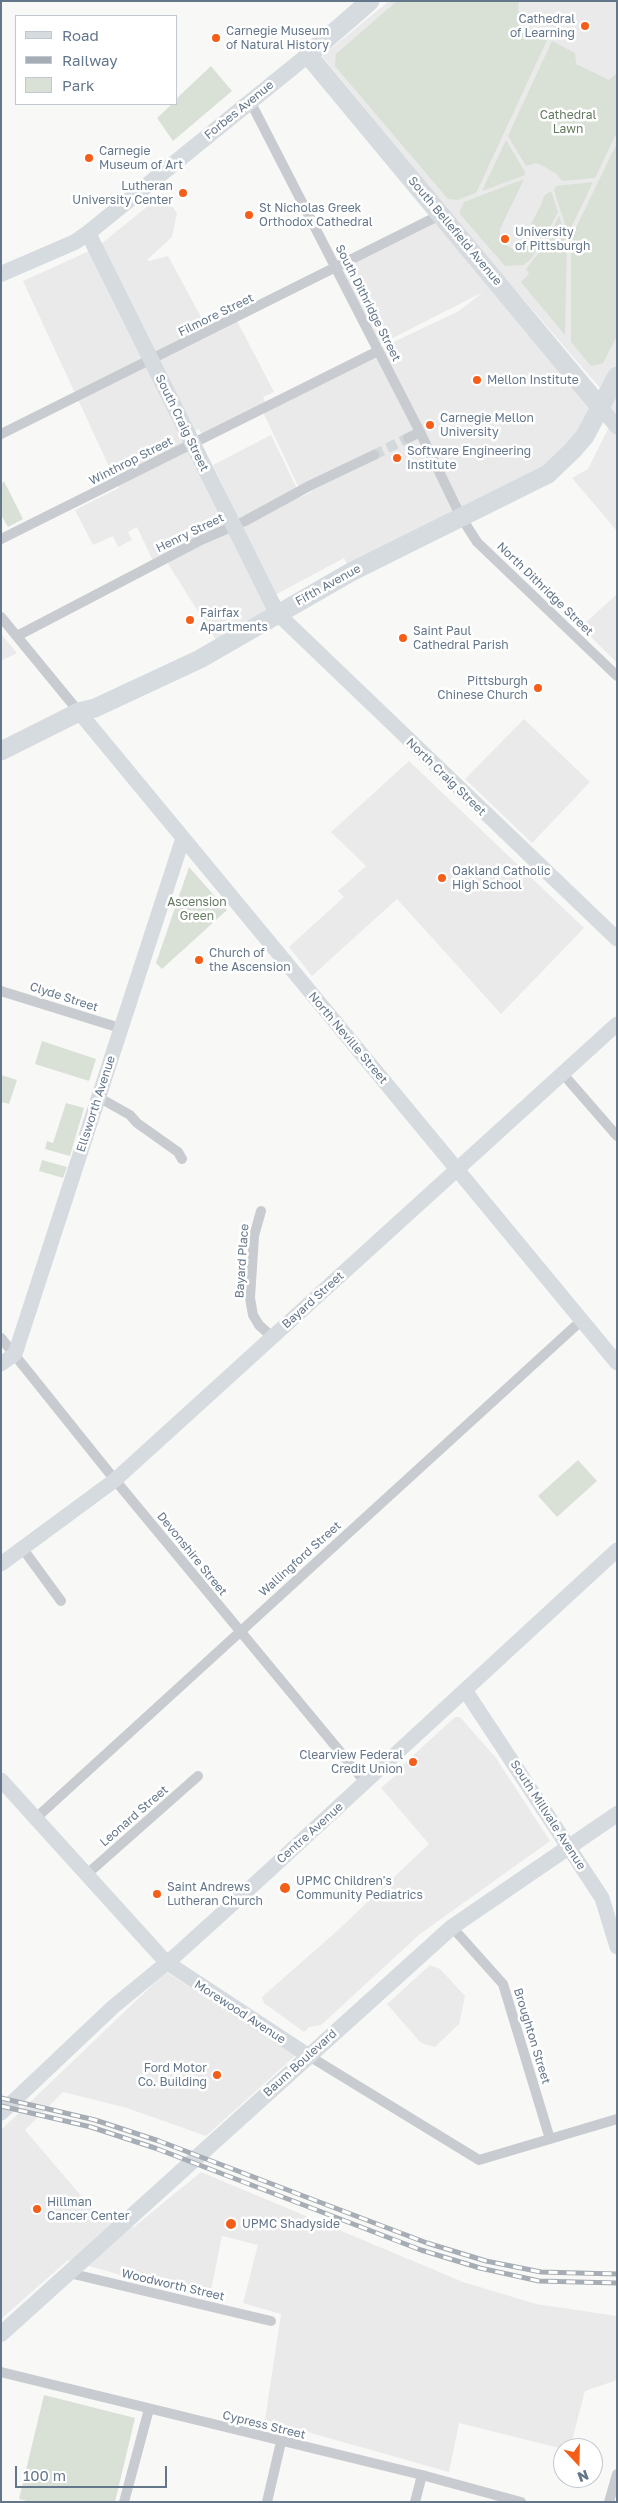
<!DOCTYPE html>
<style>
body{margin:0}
#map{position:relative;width:618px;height:2503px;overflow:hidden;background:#f8f9f6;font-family:"Golos Text",sans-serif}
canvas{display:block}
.frame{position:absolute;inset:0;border:2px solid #64768a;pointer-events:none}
.legend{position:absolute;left:15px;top:15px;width:162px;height:90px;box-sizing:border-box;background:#fff;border:1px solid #c1c8d0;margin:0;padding:6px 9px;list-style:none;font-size:15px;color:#64768a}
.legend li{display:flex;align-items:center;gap:10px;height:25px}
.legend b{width:25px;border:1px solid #c1c8d0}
.north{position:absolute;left:553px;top:2438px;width:50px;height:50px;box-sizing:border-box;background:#fff;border:1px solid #c1c8d0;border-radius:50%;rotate:159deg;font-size:14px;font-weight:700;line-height:20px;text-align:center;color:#64768a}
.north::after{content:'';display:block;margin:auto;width:18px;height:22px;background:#f55e19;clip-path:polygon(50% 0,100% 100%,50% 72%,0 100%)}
.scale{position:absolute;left:15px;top:2466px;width:152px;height:22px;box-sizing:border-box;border:2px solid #64768a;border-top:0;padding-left:6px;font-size:15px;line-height:18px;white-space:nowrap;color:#64768a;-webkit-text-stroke:4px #fff;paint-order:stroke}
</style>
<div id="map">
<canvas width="618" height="2503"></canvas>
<div class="frame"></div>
<ul class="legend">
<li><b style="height:6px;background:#d6dbe0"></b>Road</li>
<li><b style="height:6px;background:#a7adb4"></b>Railway</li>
<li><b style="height:14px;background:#d9e1d6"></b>Park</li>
</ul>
<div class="north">N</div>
<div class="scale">100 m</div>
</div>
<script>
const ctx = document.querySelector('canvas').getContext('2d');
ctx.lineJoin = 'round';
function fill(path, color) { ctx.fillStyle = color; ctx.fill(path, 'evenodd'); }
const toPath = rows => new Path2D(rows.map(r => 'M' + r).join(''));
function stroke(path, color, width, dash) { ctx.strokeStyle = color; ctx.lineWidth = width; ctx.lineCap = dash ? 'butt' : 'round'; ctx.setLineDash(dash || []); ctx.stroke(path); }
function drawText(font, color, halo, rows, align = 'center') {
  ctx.font = font + ' "Golos Text",sans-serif'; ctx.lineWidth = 5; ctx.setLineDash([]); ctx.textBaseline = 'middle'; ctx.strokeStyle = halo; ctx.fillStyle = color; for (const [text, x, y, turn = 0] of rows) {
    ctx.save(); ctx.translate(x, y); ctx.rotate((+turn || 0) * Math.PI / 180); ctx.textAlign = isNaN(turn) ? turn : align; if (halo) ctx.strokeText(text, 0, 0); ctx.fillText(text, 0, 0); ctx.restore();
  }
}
const built = toPath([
 [389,1,617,1,617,531,572,478,588,469,613,419,600,388,506,279,499,282,601,408,560,463,351,572,344,558,275,595,213,465,271,435,301,497,312,492,310,486,300,490,262,410,204,439,199,429,187,435,277,614,221,648,165,559,155,565,137,527,128,532,132,540,118,547,113,536,93,545,75,510,119,488,23,281,96,248,163,194,177,213,172,237,147,260,149,261,168,256,207,328,235,317,274,392,263,397,267,406,385,346,459,311,483,292,379,345,339,267,448,210,322,56],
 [617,594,617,663,581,627],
 [1,634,17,653,1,661],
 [524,719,590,782,532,843,465,779],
 [409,761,584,928,501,1014,397,899,312,976,289,947,344,897,338,891,366,866,331,832],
 [455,1717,460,1717,496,1758,550,1841,420,1934,321,2025,309,2027,304,2032,264,2003,262,1997,337,1931,429,1844,381,1788,396,1775,394,1773],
 [430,1965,440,1969,465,1996,459,2024,435,2047,421,2043,387,2004],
 [166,1972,296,2055,206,2136,127,2108,63,2092,25,2130,83,2198,105,2220,134,2227,201,2172,463,2282,536,2304,617,2316,617,2380,585,2391,570,2448,563,2449,459,2423,449,2472,265,2420,281,2314,243,2303,258,2245,222,2236,209,2300,68,2260,1,2319,1,2130]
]);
const green = toPath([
 [397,1,519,1,518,11,526,15,522,27,547,40,476,193,457,200,448,199,335,66,336,54],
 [552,41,575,53,576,64,609,80,617,73,617,132,595,178,562,181,557,174,543,166,536,163,526,166,508,136],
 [211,66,232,91,173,141,157,118,172,104,176,104,176,99],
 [506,140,525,172,525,175,482,191],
 [617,143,617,336,603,363,591,366,571,342,571,238],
 [524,179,500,229,500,242,513,249,525,242,527,237,534,241,538,238,543,240,530,260,523,265,505,266,460,214,460,211,464,202],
 [593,182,568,234,554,190,556,186],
 [551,191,558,212,546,235,541,233,541,229,530,226,541,205,544,196],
 [559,216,567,238,565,335,521,282,529,274,526,269,544,246],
 [4,481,23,519,8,527,1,515,1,485],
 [189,867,227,910,162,969,156,963],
 [42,1041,96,1059,89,1081,35,1064],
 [1,1075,17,1080,9,1104,1,1102],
 [66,1103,84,1108,70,1156,45,1149,47,1141,53,1143],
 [42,1160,67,1167,63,1178,39,1171],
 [578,1460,597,1481,557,1517,538,1496],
 [44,2395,135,2418,115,2502,30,2502,19,2499]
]);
const streetTunnel = toPath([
 [374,455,408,438]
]);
const street = toPath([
 [250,101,420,432,461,517,477,542,617,676],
 [1,434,440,215],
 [408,438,420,432],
 [1,539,378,351],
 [1,617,79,712],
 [17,636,199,541,245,521,311,485,374,455],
 [1,991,120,1028],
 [563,1074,617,1136],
 [98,1097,130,1115,137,1123,178,1152,182,1159],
 [261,1211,254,1236,250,1298,253,1315,259,1325,272,1337],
 [1,1338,115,1480,366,1783],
 [23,1549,61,1601],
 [36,1818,582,1320],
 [86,1875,198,1776],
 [452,1927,503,1984,550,2139],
 [309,2056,479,2160,617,2119],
 [69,2273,271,2321],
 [1,2372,422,2475,521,2502],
 [124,2502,149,2409],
 [267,2502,281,2442],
 [415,2502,422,2475],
 [609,2502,617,2474]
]);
const secondary = toPath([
 [601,408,617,427],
 [277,613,617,939],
 [79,712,617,1363],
 [1,1364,15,1354,183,838],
 [1,1564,115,1480,617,1024],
 [465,1690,602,1898,617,1947],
 [1,1780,166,1962,309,2056],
 [1,2113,113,2007,175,1956,248,1890,617,1550]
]);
const primary = toPath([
 [88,233,277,613],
 [1,274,75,242,88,233,308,55],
 [1,2334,452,1927,617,1814]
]);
const highway = toPath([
 [370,1,308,55,601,408],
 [1,751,79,712,95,708,200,659,351,572,548,474,573,450,585,436,617,376]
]);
const rail = toPath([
 [1,2098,95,2120,159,2141,427,2243,486,2261,541,2272,617,2274],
 [1,2106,91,2127,155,2148,421,2250,480,2268,539,2281,617,2283]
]);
const markers = [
 [585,26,5,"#f55e19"],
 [216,38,5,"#f55e19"],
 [89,158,5,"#f55e19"],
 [183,193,5,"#f55e19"],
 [249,215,5,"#f55e19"],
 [505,239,5,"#f55e19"],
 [477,380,5,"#f55e19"],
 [430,425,5,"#f55e19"],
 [397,458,5,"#f55e19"],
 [190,620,5,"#f55e19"],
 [403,638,5,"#f55e19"],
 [538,688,5,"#f55e19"],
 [442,878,5,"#f55e19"],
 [199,960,5,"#f55e19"],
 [413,1762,5,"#f55e19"],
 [285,1888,6,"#f55e19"],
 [157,1894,5,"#f55e19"],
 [217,2075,5,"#f55e19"],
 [37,2209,5,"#f55e19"],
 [231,2224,6,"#f55e19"]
];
const poiNames = [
 ["Cathedral",575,19,"right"],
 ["of Learning",575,33,"right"],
 ["Carnegie Museum",226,31],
 ["of Natural History",226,45],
 ["Carnegie",99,151],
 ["Museum of Art",99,165],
 ["Lutheran",173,186,"right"],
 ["University Center",173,200,"right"],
 ["St Nicholas Greek",259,208],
 ["Orthodox Cathedral",259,222],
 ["University",515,232],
 ["of Pittsburgh",515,246],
 ["Mellon Institute",487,380],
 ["Carnegie Mellon",440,418],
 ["University",440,432],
 ["Software Engineering",407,451],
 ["Institute",407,465],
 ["Fairfax",200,613],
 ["Apartments",200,627],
 ["Saint Paul",413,631],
 ["Cathedral Parish",413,645],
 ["Pittsburgh",528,681,"right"],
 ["Chinese Church",528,695,"right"],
 ["Oakland Catholic",452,871],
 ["High School",452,885],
 ["Church of",209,953],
 ["the Ascension",209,967],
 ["Clearview Federal",403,1755,"right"],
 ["Credit Union",403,1769,"right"],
 ["UPMC Children's",296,1881],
 ["Community Pediatrics",296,1895],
 ["Saint Andrews",167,1887],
 ["Lutheran Church",167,1901],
 ["Ford Motor",207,2068,"right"],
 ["Co. Building",207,2082,"right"],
 ["Hillman",47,2202],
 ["Cancer Center",47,2216],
 ["UPMC Shadyside",242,2224]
];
const streetNames = [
 ["Forbes Avenue",239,110,-39],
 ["South Bellefield Avenue",455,231,50],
 ["South Dithridge Street",368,303,63],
 ["Filmore Street",216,315,-26],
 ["South Craig Street",182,423,64],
 ["Winthrop Street",131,461,-27],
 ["Henry Street",190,533,-26],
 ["Fifth Avenue",328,585,-29],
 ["North Dithridge Street",545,589,44],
 ["North Craig Street",446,777,44],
 ["Clyde Street",64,997,18],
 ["North Neville Street",348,1038,50],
 ["Ellsworth Avenue",96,1104,-72],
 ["Bayard Place",242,1261,-86],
 ["Bayard Street",313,1300,-42],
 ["Devonshire Street",192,1554,51],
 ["Wallingford Street",300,1559,-42],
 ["South Millvale Avenue",548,1815,57],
 ["Leonard Street",134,1816,-41],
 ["Centre Avenue",310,1833,-42],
 ["Morewood Avenue",240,2012,33],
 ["Broughton Street",532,2036,73],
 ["Baum Boulevard",300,2063,-42],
 ["Woodworth Street",173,2285,13],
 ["Cypress Street",264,2425,14]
];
const parkNames = [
 ["Cathedral",568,115],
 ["Lawn",568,129],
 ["Ascension",197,902],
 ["Green",197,916]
];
fill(built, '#e9eae9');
fill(green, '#d9e1d6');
stroke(streetTunnel, '#d3d8db', 10, [10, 5]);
stroke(street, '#c8ccd0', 10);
stroke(secondary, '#d6dbe0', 15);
stroke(primary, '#d6dbe0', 16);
stroke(highway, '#d6dbe0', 19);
stroke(rail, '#a7adb4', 5);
stroke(rail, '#fff', 3, [9]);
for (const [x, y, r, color] of markers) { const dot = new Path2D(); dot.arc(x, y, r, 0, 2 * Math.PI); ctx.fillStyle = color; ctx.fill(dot); stroke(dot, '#fff', 2); }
drawText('12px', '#64768a', '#fff', poiNames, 'left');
drawText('12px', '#64768a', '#fff', streetNames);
drawText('12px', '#647a60', '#fff', parkNames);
</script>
